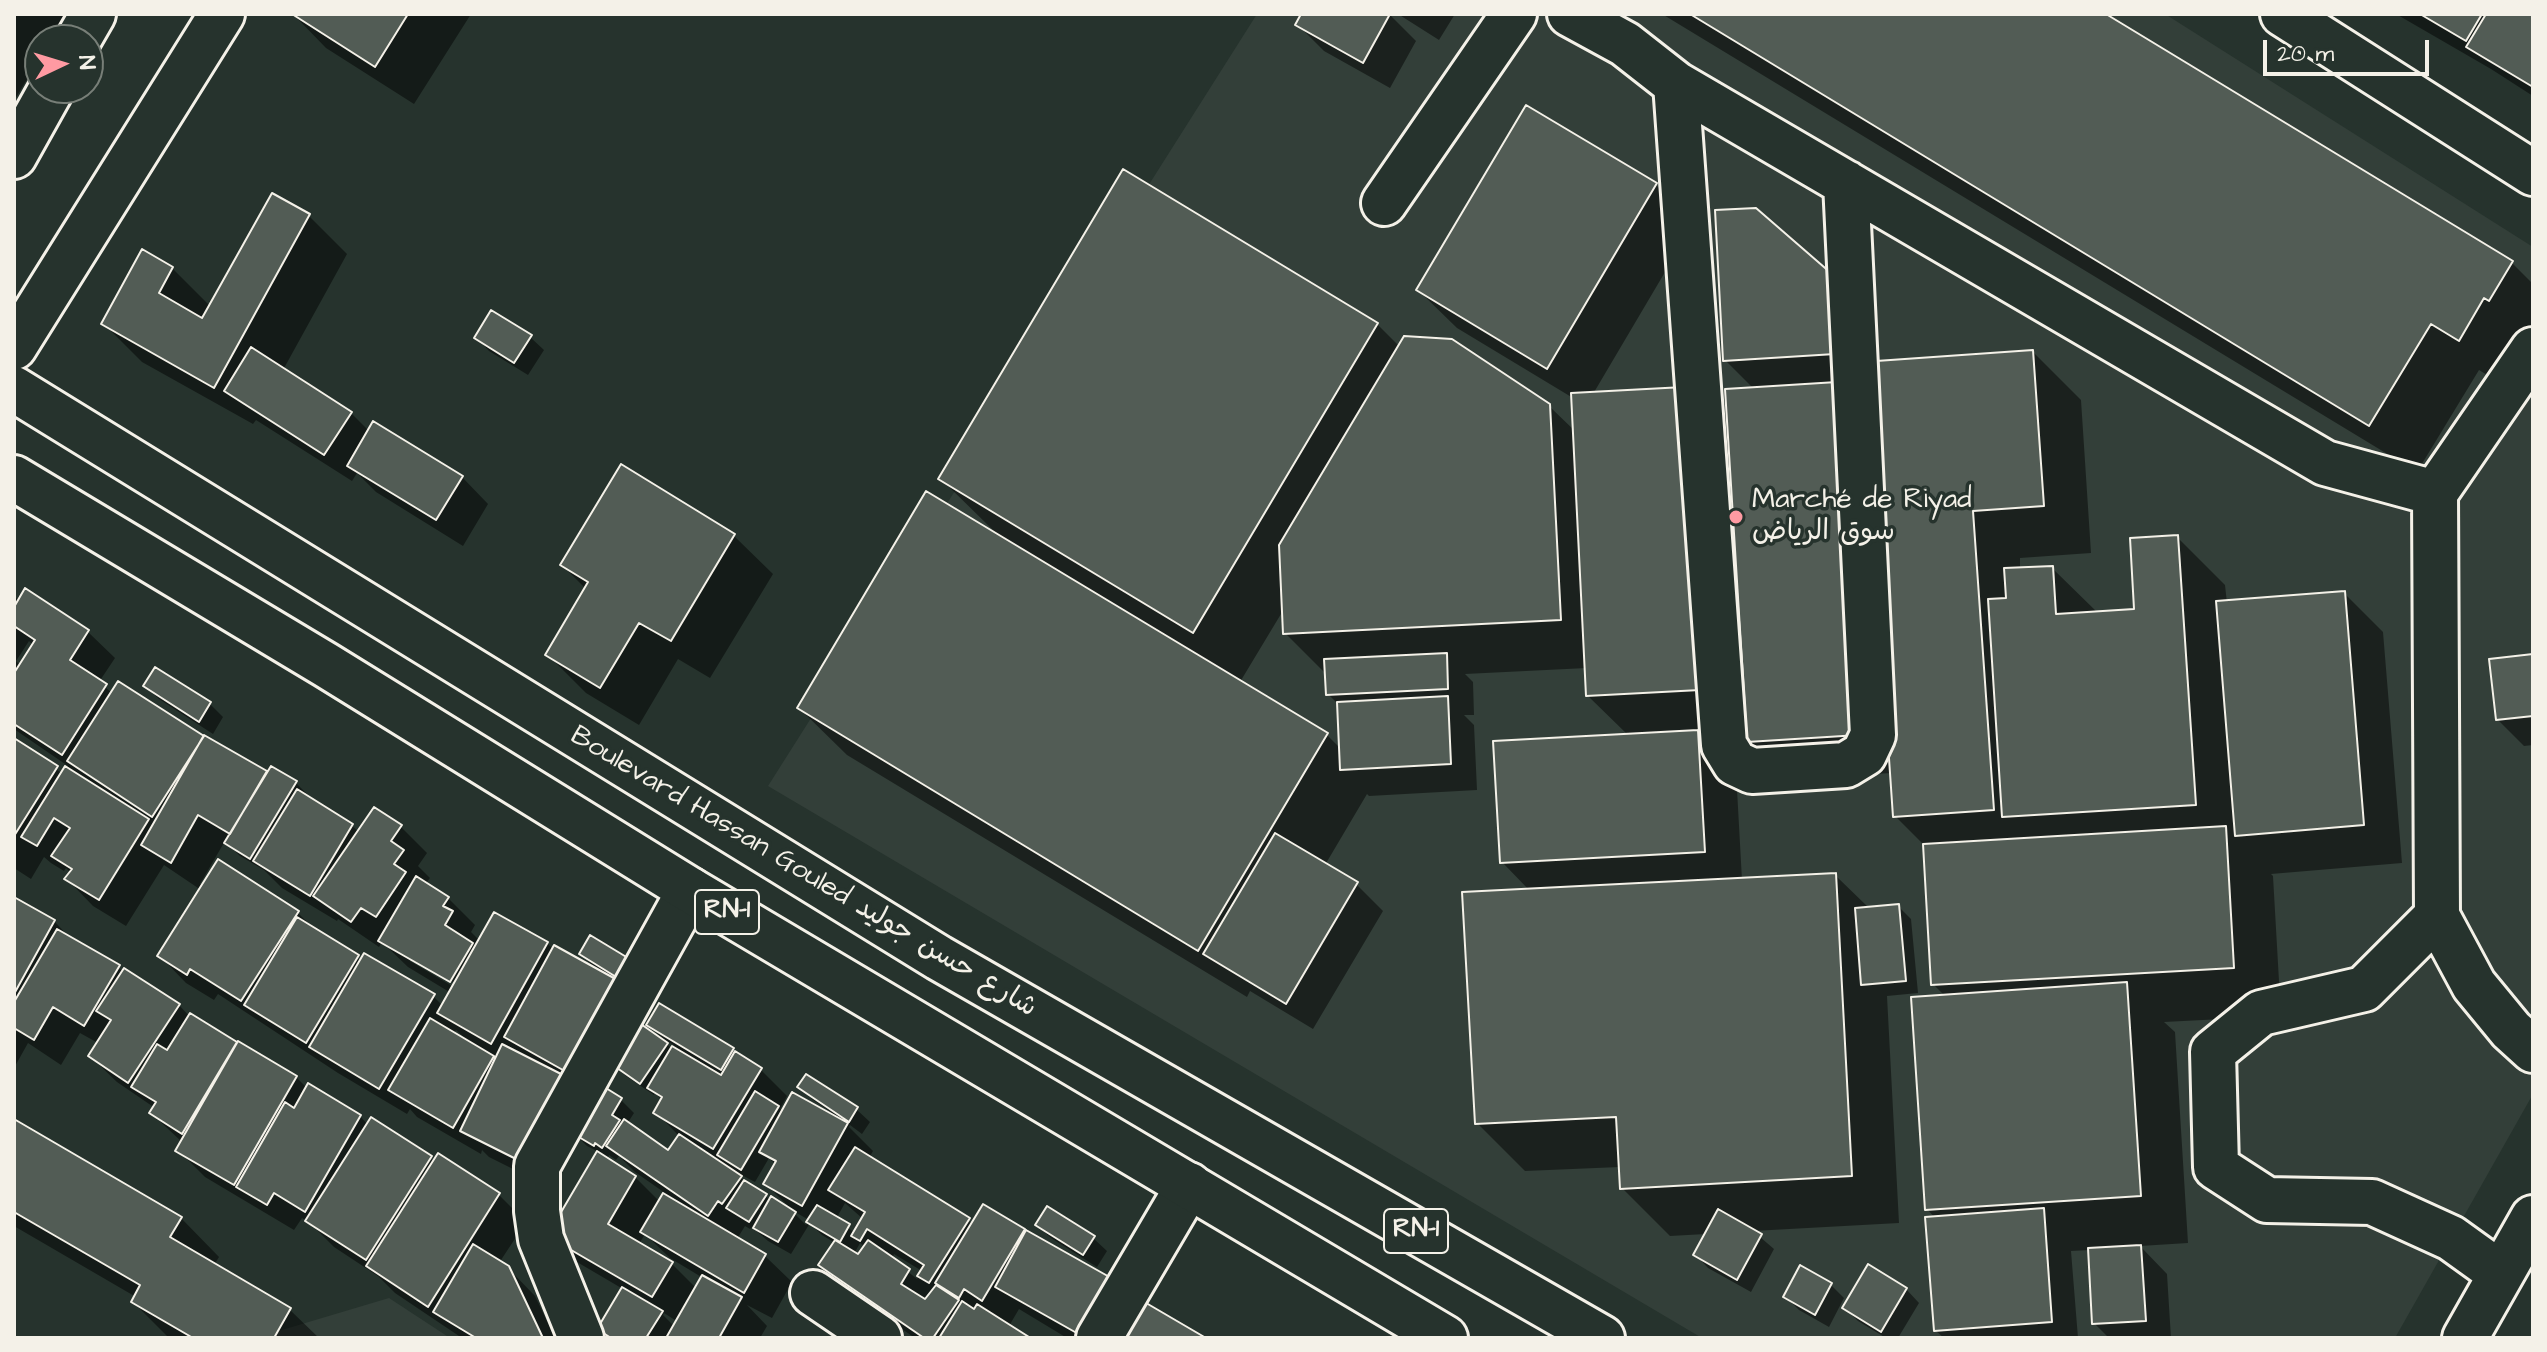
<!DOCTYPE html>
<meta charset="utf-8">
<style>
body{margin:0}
#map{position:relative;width:2547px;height:1352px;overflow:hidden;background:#26332d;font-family:"Architects Daughter",sans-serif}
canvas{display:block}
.frame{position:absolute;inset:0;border:16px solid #f4f1e8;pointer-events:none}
.north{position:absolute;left:24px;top:24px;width:80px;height:80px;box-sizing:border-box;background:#26332d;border:2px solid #787f78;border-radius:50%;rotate:86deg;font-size:22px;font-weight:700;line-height:32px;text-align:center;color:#f4f1e8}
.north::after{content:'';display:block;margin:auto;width:28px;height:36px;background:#ff9aa2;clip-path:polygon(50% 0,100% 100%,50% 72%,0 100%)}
.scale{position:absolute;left:2263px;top:40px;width:166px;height:36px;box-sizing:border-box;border:4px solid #f4f1e8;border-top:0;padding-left:10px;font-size:24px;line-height:28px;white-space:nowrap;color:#f4f1e8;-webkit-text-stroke:6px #26332d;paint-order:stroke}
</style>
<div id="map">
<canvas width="2547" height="1352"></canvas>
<div class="frame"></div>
<div class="north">N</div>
<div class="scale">20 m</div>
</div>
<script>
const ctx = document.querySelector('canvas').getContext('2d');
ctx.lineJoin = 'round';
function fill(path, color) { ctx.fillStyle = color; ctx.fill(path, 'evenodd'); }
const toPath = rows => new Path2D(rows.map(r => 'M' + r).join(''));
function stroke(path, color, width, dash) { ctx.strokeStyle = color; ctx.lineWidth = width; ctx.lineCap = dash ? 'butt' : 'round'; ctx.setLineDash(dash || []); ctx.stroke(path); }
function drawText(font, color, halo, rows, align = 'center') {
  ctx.font = font + ' "Architects Daughter","Playpen Sans Arabic",sans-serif'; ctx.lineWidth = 7; ctx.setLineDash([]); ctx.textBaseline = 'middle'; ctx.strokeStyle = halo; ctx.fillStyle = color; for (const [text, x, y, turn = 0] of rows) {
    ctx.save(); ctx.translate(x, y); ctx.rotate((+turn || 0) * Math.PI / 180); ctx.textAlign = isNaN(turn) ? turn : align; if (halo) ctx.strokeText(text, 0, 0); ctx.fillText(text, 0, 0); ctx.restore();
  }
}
const built = toPath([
 [1257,14,2165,14,2533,247,2533,1094,2395,1338,1702,1338,768,786],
 [389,1298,450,1338,255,1338]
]);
const shadow = toPath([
 [14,14,85,14,69,40,40,40,40,57,14,101],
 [293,14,471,14,414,104,326,48],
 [1303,14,1389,14,1416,41,1390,88,1324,51,1297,24],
 [1398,14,1455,14,1439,40],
 [1662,14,2102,14,2512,263,2533,284,2533,344,2507,387,2479,370,2417,472],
 [2396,14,2533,14,2533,96,2491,69],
 [1527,108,1656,185,1694,223,1593,394,1738,728,1695,730,1736,771,1742,880,1835,875,1869,908,1898,906,1911,919,1918,993,1887,996,1899,1223,1753,1231,1774,1249,1751,1292,1708,1268,1695,1254,1706,1234,1670,1236,1622,1188,1620,1167,1525,1171,1477,1123,1530,891,1502,862,1629,736,1588,696,1587,668,1465,674,1473,682,1474,715,1464,715,1474,725,1477,790,1369,796,1367,794,1325,865,1356,884,1383,911,1313,1029,1250,991,1247,997,847,755,799,708,995,532,941,479,1377,324,1400,347,1549,406,1575,431,1573,398,1457,328,1418,290],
 [1284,609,1285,633,1327,675,1328,694,1339,705,1341,749,1326,734,1240,682],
 [1718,212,1872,364,2033,352,2081,400,2091,553,2020,558,2020,569,2052,568,2098,613,2137,611,2177,537,2225,585,2227,603,2345,594,2383,632,2402,863,2271,874,2273,876,2281,1016,2164,1022,2175,1032,2188,1243,2140,1246,2167,1274,2171,1338,2109,1338,2094,1323,2090,1250,2071,1251,2078,1338,1944,1338,1936,1331,1936,1219,1927,1209,1945,996,1933,984,1925,846,1895,816,1892,773,1788,779,1749,741,1754,389,1725,360],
 [309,216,347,254,283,370,351,413,370,432,462,477,488,504,463,546,376,492,357,473,352,481,256,420,253,424,142,362,103,323,143,252,172,268,210,306],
 [476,337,530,337,544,350,528,375,489,351],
 [621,466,734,536,773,574,710,678,678,659,639,725,586,693,547,654,586,589,562,565],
 [14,596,20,601,88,632,115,658,99,682,112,693,203,738,268,775,296,783,309,796,308,798,351,825,359,832,400,826,427,853,418,866,430,878,425,884,448,898,475,925,471,932,480,941,547,943,554,950,597,970,581,954,632,963,639,1025,663,1040,672,1049,674,1045,663,1039,649,1025,732,1050,760,1069,787,1096,780,1109,783,1112,829,1115,831,1112,813,1100,800,1087,856,1109,870,1122,862,1134,850,1125,849,1127,873,1151,869,1158,973,1224,1024,1230,1139,1308,1202,1338,1067,1338,1019,1309,1009,1326,1027,1338,915,1338,847,1291,821,1265,835,1243,822,1235,810,1223,791,1254,768,1241,752,1227,750,1229,745,1226,737,1239,765,1256,792,1282,772,1318,747,1305,767,1326,760,1338,609,1338,600,1329,623,1289,577,1262,550,1235,599,1152,587,1146,574,1133,547,1186,489,1157,482,1150,481,1154,417,1117,410,1109,407,1114,338,1073,218,994,214,1000,186,983,160,956,201,890,164,865,126,926,93,906,67,879,71,873,66,868,64,871,51,863,44,857,31,879,14,868,14,740,63,774,68,766,14,729],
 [29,641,34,646,21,666,16,661],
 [225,841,240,856,264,870,282,888,337,921,338,919,379,947,382,942,408,967,451,993,443,1006,433,996,362,961,316,931,298,913,200,884],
 [410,957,459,986,457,989,410,961],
 [456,1030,468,1041,453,1034],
 [616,1066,626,1076,654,1095,655,1093,662,1100,656,1112,679,1136,668,1153,627,1124,634,1113,621,1100,603,1089],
 [609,1155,616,1160,619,1156,635,1172,665,1193,660,1202,635,1177,607,1160],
 [769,1158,776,1165,766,1184,792,1210,771,1200,748,1185,734,1171,755,1182],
 [845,1203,863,1219,855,1233,836,1219],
 [795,1212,809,1220,806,1225,794,1213],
 [645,1234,670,1258,703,1278,697,1289,672,1264,639,1244],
 [860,1243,865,1247,858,1257,854,1254],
 [894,1254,922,1271,917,1279,892,1259],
 [664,1313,678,1322,675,1327,663,1315],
 [2533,656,2533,745,2524,746,2497,719],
 [156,670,210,704,223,717,213,734,159,699,145,686],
 [14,899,54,921,72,940,179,1005,190,1017,296,1077,307,1088,360,1116,368,1125,372,1120,435,1162,439,1156,499,1195,526,1222,499,1263,508,1268,535,1296,555,1338,462,1338,395,1293,378,1276,334,1247,310,1223,302,1218,294,1230,205,1177,178,1150,182,1142,151,1113,155,1108,117,1082,90,1056,98,1043,80,1033,61,1065,28,1043,14,1068],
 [14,1121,181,1218,219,1257,214,1265,290,1310,319,1338,169,1338,133,1302,136,1297,14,1226],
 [1037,1225,1093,1238,1107,1251,1097,1267,1051,1238],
 [1831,1285,1844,1298,1829,1327,1799,1310,1786,1297],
 [1906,1289,1919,1303,1898,1338,1886,1338,1858,1321,1845,1308]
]);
const building = toPath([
 [292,14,408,14,375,67,292,14],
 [1301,14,1390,14,1363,63,1295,25,1301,14],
 [1690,14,2106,14,2513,261,2489,301,2484,298,2459,341,2431,324,2369,426,1690,14],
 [2420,14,2482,14,2466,41,2420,14],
 [2486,14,2533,14,2533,87,2466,47,2486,14],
 [1526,105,1657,183,1547,369,1416,290,1526,105],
 [1123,169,1378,323,1193,633,938,479,1123,169],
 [272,193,310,214,214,388,101,324,142,249,173,267,159,293,202,318,272,193],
 [1756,208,1832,274,1835,354,1723,361,1715,210,1756,208],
 [491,310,532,335,514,363,474,338,491,310],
 [1404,336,1452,339,1550,404,1561,620,1283,634,1279,545,1404,336],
 [251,347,352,412,324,455,224,391,251,347],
 [2033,350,2044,506,1973,511,1994,810,1893,817,1862,362,2033,350],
 [1837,382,1859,735,1747,742,1725,389,1837,382],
 [1684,387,1700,690,1586,696,1571,393,1684,387],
 [373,421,463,476,436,520,347,466,373,421],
 [621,464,735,534,671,641,639,623,600,688,545,655,588,582,560,565,621,464],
 [926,491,1328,733,1198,951,797,708,926,491],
 [2178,535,2196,805,2002,817,1988,599,2006,598,2004,568,2053,566,2056,614,2134,609,2130,538,2178,535],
 [25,588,89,630,70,660,107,684,62,755,14,724,14,673,35,640,14,626,14,607,25,588],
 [2345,591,2364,825,2235,836,2216,601,2345,591],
 [1447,653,1448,689,1326,695,1324,659,1447,653],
 [2533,654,2533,716,2496,720,2489,659,2533,654],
 [155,667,211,702,199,722,143,686,155,667],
 [118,681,204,736,152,817,67,761,118,681],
 [1448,696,1451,764,1340,770,1337,702,1448,696],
 [1698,730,1705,852,1500,863,1493,741,1698,730],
 [204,735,267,771,230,834,198,815,171,863,141,845,204,735],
 [14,738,58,766,14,836,14,738],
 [65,766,149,819,99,900,64,879,72,869,51,856,70,828,54,818,37,846,21,837,65,766],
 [271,766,297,781,250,859,224,843,271,766],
 [297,789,353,824,310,896,253,861,297,789],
 [374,807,402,825,391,841,404,850,394,864,406,872,376,917,361,908,351,922,313,896,374,807],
 [2226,826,2234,968,1931,985,1923,844,2226,826],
 [1275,833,1358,882,1286,1004,1203,954,1275,833],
 [218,859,299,911,241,1001,190,969,187,975,157,956,218,859],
 [1836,873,1852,1176,1620,1189,1616,1117,1475,1124,1462,892,1836,873],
 [416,876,449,897,443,906,453,911,445,925,473,943,450,982,378,941,416,876],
 [14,897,55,920,14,994,14,897],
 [1899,904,1906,981,1861,985,1855,908,1899,904],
 [494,912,548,942,491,1044,437,1013,494,912],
 [297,917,359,955,306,1043,244,1005,297,917],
 [57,929,120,965,84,1026,53,1007,34,1040,14,1028,14,1002,57,929],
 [590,935,633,961,621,980,579,954,590,935],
 [554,945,621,982,570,1074,504,1037,554,945],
 [364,953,435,994,379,1089,309,1047,364,953],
 [124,968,180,1004,128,1083,88,1056,111,1020,96,1011,124,968],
 [2127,982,2141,1196,1925,1210,1911,997,2127,982],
 [659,1003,734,1048,721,1070,646,1025,659,1003],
 [190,1013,237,1042,182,1134,149,1113,156,1102,131,1087,157,1044,167,1050,190,1013],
 [430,1018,494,1056,453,1128,388,1090,430,1018],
 [638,1022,668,1043,640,1084,610,1063,638,1022],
 [238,1041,297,1076,234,1185,175,1151,238,1041],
 [502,1044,563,1075,520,1161,460,1131,502,1044],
 [672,1046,721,1075,735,1051,762,1068,713,1149,653,1113,662,1097,647,1088,672,1046],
 [806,1074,858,1107,849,1122,797,1087,806,1074],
 [308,1083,361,1115,305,1212,274,1193,267,1205,236,1187,285,1102,294,1108,308,1083],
 [601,1085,622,1098,612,1115,620,1120,602,1148,595,1143,594,1146,572,1133,601,1085],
 [755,1091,779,1106,741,1170,717,1155,755,1091],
 [792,1092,848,1123,802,1206,763,1184,776,1161,759,1152,792,1092],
 [371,1117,432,1156,366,1260,305,1221,371,1117],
 [14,1119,182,1217,170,1237,291,1308,274,1338,193,1338,131,1302,140,1285,14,1212,14,1119],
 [624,1119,668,1150,679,1134,742,1176,722,1204,718,1201,708,1216,606,1146,624,1119],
 [855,1147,970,1218,929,1283,917,1276,924,1265,867,1229,860,1241,851,1236,865,1212,828,1190,855,1147],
 [597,1151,636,1176,608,1224,673,1262,652,1297,547,1236,597,1151],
 [438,1153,500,1193,428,1307,366,1266,438,1153],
 [744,1180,767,1194,749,1222,726,1208,744,1180],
 [663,1193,766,1254,744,1293,640,1232,663,1193],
 [771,1196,796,1212,778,1242,753,1228,771,1196],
 [983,1204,1025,1229,982,1301,964,1289,959,1298,935,1283,983,1204],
 [817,1205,850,1224,840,1242,806,1222,817,1205],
 [1047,1206,1095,1236,1083,1255,1035,1225,1047,1206],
 [2044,1208,2052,1322,1934,1331,1925,1217,2044,1208],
 [1718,1209,1762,1234,1737,1280,1693,1255,1718,1209],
 [1026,1230,1113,1279,1082,1336,995,1287,1026,1230],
 [835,1240,858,1254,868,1240,910,1269,901,1284,925,1299,936,1285,959,1300,933,1338,924,1338,818,1265,835,1240],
 [473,1244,509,1266,543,1338,476,1338,433,1312,473,1244],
 [2141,1245,2146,1321,2092,1324,2088,1248,2141,1245],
 [1868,1264,1907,1288,1881,1332,1842,1308,1868,1264],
 [1800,1265,1832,1283,1815,1315,1783,1297,1800,1265],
 [702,1275,742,1297,719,1338,666,1338,702,1275],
 [622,1287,663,1311,646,1338,611,1338,597,1329,622,1287],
 [1141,1300,1206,1338,1120,1338,1141,1300],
 [962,1301,974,1309,977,1304,1029,1337,939,1338,962,1301]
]);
const minor = toPath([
 [1570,14,1625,44,1676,84,2325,463,2435,493,2437,916,2364,989,2261,1013,2213,1052,2216,1167,2267,1200,2372,1202,2451,1238,2501,1274],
 [2283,14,2533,173],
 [1676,84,1724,745,1735,763,1752,771,1846,765,1864,754,1873,735,1846,183],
 [1384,203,1514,14],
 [2435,493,2533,350],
 [2437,916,2474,985,2511,1030,2533,1050],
 [813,1293,879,1338],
 [581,1338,541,1239,537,1211,537,1166,690,890],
 [1099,1338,1189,1185],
 [2465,1338,2533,1218]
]);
const major = toPath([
 [78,40,93,14],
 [14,156,52,88],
 [14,347,222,14],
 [14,389,939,958,1602,1338],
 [14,478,326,665,690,890,1445,1338]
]);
const markers = [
 [1736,517,8,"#ff9aa2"]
];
const shields = [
 [727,912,64],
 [1416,1231,64]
];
const shieldNames = [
 ["RN-1",727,912],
 ["RN-1",1416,1231]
];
const poiNames = [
 ["Marché de Riyad",1752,501],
 ["سوق الرياض",1752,533]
];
const streetNames = [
 ["Boulevard Hassan Gouled شارع حسن جوليد",803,873,31]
];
fill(built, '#333f39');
fill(shadow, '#0007');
fill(building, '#525c55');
stroke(building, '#f4f1e8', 2);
stroke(minor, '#f4f1e8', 50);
stroke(major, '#f4f1e8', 50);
stroke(minor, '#26332d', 44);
stroke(major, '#26332d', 44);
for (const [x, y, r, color] of markers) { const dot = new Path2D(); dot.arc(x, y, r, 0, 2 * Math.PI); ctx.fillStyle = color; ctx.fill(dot); stroke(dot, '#26332d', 3); }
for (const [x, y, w] of shields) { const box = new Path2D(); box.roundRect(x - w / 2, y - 22, w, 44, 6); ctx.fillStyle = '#26332d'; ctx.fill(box); stroke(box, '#f4f1e8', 2); }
drawText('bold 26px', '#f4f1e8', null, shieldNames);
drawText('28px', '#f4f1e8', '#26332d', poiNames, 'left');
drawText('28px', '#f4f1e8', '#26332d', streetNames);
</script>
